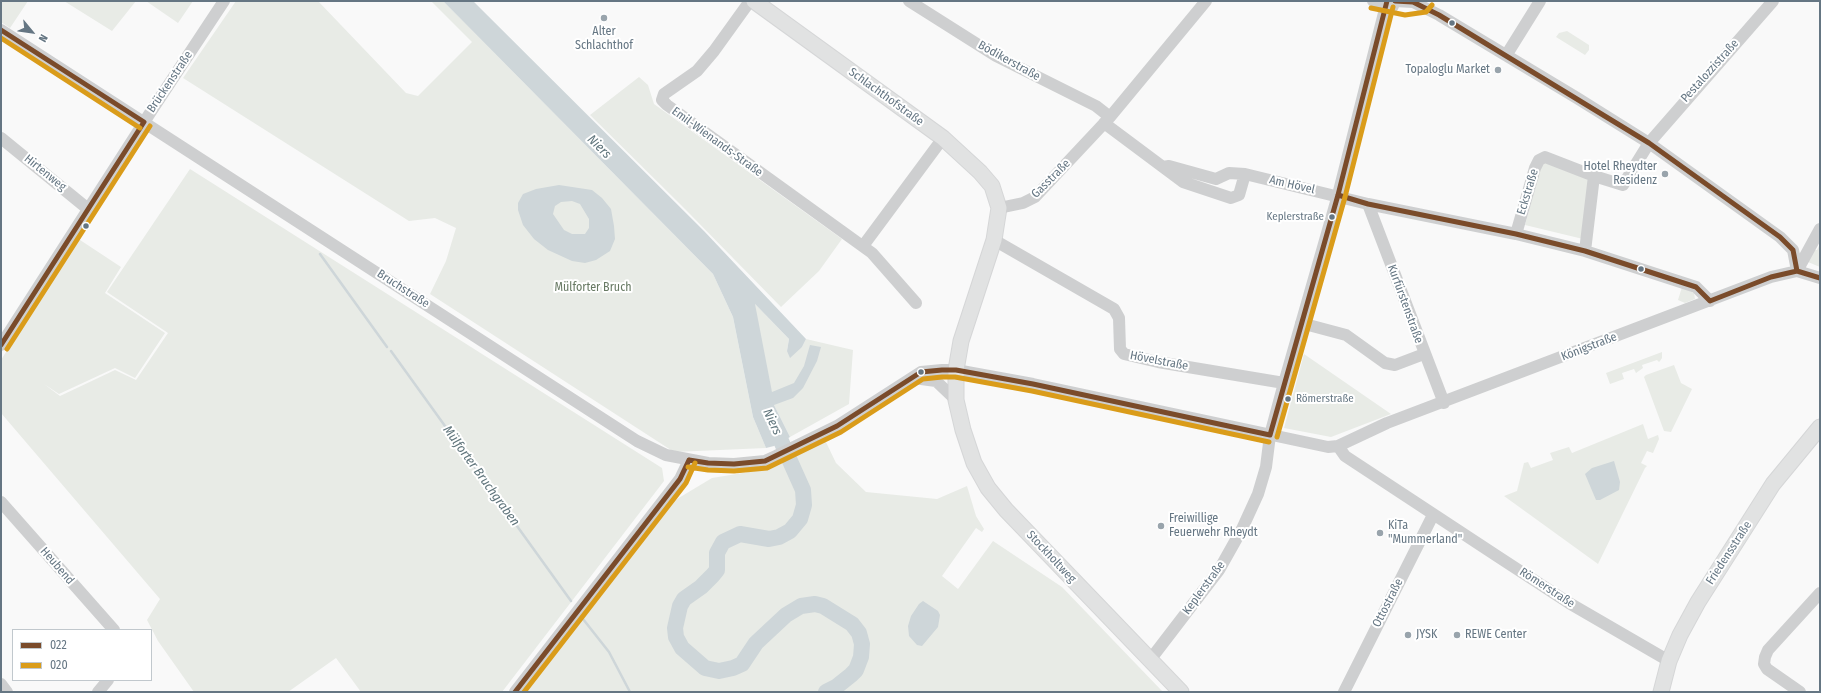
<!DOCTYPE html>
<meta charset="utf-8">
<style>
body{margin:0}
#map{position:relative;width:1821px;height:693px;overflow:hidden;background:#f9f9f9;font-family:"Fira Sans Condensed",sans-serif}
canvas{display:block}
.frame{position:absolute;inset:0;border:2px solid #657683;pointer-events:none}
.legend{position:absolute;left:12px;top:629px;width:140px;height:52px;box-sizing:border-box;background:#fff;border:1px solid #c1c8cd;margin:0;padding:5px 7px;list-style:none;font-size:12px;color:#657683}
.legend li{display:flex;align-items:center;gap:8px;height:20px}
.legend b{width:20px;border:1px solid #c1c8cd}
.north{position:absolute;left:12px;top:12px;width:40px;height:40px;-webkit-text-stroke:3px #fff;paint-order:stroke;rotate:119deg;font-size:11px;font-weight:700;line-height:16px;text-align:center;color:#657683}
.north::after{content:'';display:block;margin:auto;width:14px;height:18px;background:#657683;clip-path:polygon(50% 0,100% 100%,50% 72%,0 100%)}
</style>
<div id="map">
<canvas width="1821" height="693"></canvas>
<div class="frame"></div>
<ul class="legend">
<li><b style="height:5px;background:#7a4b2a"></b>022</li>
<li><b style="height:5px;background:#da9c1a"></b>020</li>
</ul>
<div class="north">N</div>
</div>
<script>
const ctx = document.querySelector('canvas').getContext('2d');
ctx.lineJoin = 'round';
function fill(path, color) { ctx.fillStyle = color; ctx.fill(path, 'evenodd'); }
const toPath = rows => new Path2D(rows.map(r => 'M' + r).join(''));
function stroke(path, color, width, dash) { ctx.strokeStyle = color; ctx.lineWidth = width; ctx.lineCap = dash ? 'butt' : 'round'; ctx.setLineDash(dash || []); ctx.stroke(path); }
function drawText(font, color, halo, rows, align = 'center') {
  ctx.font = font + ' "Fira Sans Condensed",sans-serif'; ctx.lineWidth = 4; ctx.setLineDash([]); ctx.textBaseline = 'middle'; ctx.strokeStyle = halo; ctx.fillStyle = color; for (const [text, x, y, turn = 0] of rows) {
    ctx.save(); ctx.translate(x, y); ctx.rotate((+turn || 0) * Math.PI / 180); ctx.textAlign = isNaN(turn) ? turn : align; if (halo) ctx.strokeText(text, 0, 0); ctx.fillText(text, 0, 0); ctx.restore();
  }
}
const green = toPath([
 [1,1,28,1,10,28,1,22],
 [64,1,136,1,112,31],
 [146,1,193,1,178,23],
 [236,1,318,1,406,93,418,96,472,42,431,1,443,1,713,274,733,317,753,417,766,448,674,452,430,294,446,261,456,228,435,218,409,221,183,78],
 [1567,31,1589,45,1589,50,1585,55,1556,37,1559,33],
 [639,77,648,85,654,104,842,239,819,271,781,307,685,209,590,115],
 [1546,160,1591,177,1583,239,1525,225,1541,165],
 [190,169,662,468,664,481,502,692,361,692,336,658,288,692,194,692,158,641,147,620,160,599,1,413,1,360,77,238,121,267,105,293,165,333,135,378,115,368,59,394,44,384,60,396,115,370,136,380,168,333,107,292],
 [1820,244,1820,267,1808,262,1811,250,1817,250],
 [1682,287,1694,293,1695,299,1685,303,1678,300],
 [754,303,789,339,787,351,802,347,806,339,853,350,849,404,790,437,774,405],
 [1662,352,1662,358,1660,361,1659,362,1657,360,1642,365,1643,368,1636,373,1634,369,1622,373,1624,379,1610,384,1606,373],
 [1304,354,1391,414,1331,437,1284,428],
 [1674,365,1681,383,1692,389,1671,432,1664,431,1644,377,1646,375],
 [1643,424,1648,439,1658,435,1659,439,1653,453,1647,451,1641,463,1647,466,1645,468,1598,564,1504,496,1517,491,1524,463,1528,462,1531,468,1553,460,1550,453,1569,447,1572,453],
 [825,440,836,463,866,492,937,499,967,486,976,516,984,529,982,532,976,528,942,576,958,589,993,541,1062,587,1163,692,526,692,672,502,712,478,767,469,779,465]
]);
const water = toPath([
 [443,1,473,1,704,231,806,339,802,347,790,358,787,351,789,339,755,304,772,392,794,383,804,366,810,345,821,347,817,361,803,388,793,398,774,405,790,437,774,446,766,448,753,417,733,317,713,274],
 [559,185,592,190,602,198,611,209,614,226,615,239,610,251,596,260,585,263,572,261,548,250,534,239,523,225,518,210,518,203,523,194,536,189],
 [572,201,580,204,589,219,589,228,585,234,572,234,564,230,553,214,555,206,561,202],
 [1614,461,1620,482,1619,490,1600,500,1596,500,1585,474,1592,468],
 [923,601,938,611,940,615,938,627,922,646,917,645,909,636,908,626,911,616,919,604]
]);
const stream = toPath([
 [320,254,387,347],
 [391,351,571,601],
 [583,619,609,652,630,692]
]);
const river = toPath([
 [773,423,803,490,804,505,800,519,790,531,779,537,769,539,740,534,723,542,717,553,717,570,713,575,701,587,684,599,680,606,675,628,676,637,682,648,705,668,719,671,733,668,742,664,756,643,786,615,801,606,815,604,823,606,852,624,859,633,862,644,861,657,856,670,851,675,836,687,826,692]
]);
const minor = toPath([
 [750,1,714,51,697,71,664,94,662,100,667,105,872,253,916,303],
 [909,1,996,56,1096,106,1110,117],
 [1373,1,1393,6],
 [1395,1,1413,2,1439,15,1577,98,1649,143,1780,237,1793,250,1797,271],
 [1,30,637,441,666,455,708,463,734,464,765,461,776,456,837,426,921,372,942,370,956,370,1033,384,1328,447,1338,446,1387,423,1771,277,1797,271,1820,229],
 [1507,54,1540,1],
 [1104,123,1183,182,1231,198,1239,195,1245,174],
 [1,138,88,209],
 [1163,167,1169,166,1216,179,1229,173,1245,174,1368,204,1516,234,1585,251,1696,287,1710,301],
 [1368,204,1444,403],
 [999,208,1023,203,1035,197,1110,117,1206,1],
 [1516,234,1535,168,1539,160,1545,157,1594,176],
 [994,240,1114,309,1119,318,1120,349,1124,354,1158,362,1284,383],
 [863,246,943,138],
 [1585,251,1594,176,1623,185,1649,143,1773,1],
 [1797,271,1820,278],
 [1301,323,1346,335,1385,363,1395,365,1424,354],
 [1,345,150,113,224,1],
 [914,378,936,381,956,400],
 [1338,446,1345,456,1497,556,1569,603,1669,661],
 [1,502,114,630],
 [1150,660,1219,570,1242,529,1258,494,1266,467,1270,435,1284,383,1338,195,1387,1],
 [1,684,7,692],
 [98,692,108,680],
 [515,692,680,479,689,460],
 [1344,692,1433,515],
 [1800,692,1767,669,1764,664,1765,657,1768,650,1820,593]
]);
const major = toPath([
 [754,1,943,138,980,172,992,186,999,208,996,227,994,240,961,341,956,370,956,400,963,430,974,463,988,488,1006,510,1181,692],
 [1661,692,1669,661,1680,635,1698,602,1773,484,1820,427]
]);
const bus1 = toPath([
 [1395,1,1413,2,1439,15,1649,143,1780,237,1793,250,1797,271],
 [1,30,144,122],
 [1338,195,1368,204,1516,234,1585,251,1696,287,1710,301,1771,277,1797,271,1820,278],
 [1,345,144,122],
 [1270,435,1338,195,1387,1],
 [689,460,708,463,734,464,765,461,837,426,921,372,942,370,956,370,1033,384,1270,435],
 [515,692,680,479,689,460]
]);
const bus2 = toPath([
 [1371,8,1405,15,1426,12,1432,5],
 [1,38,140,128],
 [7,349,150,126],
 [1277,437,1345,197,1393,7],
 [688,467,708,470,734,471,767,468,841,432,923,379,942,377,955,377,1032,391,1269,442],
 [524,692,686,483,695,463]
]);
const markers = [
 [604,18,4,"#99a4ac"],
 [1452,23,3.5,"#657683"],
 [1498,70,4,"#99a4ac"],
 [1665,174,4,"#99a4ac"],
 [1332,217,3.5,"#657683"],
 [86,226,3.5,"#657683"],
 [1641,269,3.5,"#657683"],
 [921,372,3.5,"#657683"],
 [1288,399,3.5,"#657683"],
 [1161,526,4,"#99a4ac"],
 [1380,533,4,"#99a4ac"],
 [1408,635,4,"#99a4ac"],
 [1457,635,4,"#99a4ac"]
];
const busNames = [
 ["Keplerstraße",1324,217],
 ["Römerstraße",1296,399,"left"]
];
const poiNames = [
 ["Alter",604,32,"center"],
 ["Schlachthof",604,46,"center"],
 ["Topaloglu Market",1490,70,"right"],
 ["Hotel Rheydter",1657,167,"right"],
 ["Residenz",1657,181,"right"],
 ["Freiwillige",1169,519],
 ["Feuerwehr Rheydt",1169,533],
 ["KiTa",1388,526],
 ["\"Mummerland\"",1388,540],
 ["JYSK",1416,635],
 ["REWE Center",1465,635]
];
const streetNames = [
 ["Bödikerstraße",1009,61,29],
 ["Pestalozzistraße",1710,71,-48],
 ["Brückenstraße",170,82,-56],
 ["Schlachthofstraße",886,97,36],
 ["Emil-Wienands-Straße",717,142,36],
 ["Hirtenweg",45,173,39],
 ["Gasstraße",1051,179,-45],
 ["Am Hövel",1292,185,13],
 ["Eckstraße",1528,192,-73],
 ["Bruchstraße",403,289,33],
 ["Kurfürstenstraße",1405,304,70],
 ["Königstraße",1589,347,-21],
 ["Hövelstraße",1159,361,11],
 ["Friedensstraße",1729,553,-57],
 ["Stockholtweg",1051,557,47],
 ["Heubend",57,566,49],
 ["Keplerstraße",1204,588,-54],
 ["Römerstraße",1547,588,33],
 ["Ottostraße",1388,603,-63]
];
const parkNames = [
 ["Mülforter Bruch",593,288]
];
const waterNames = [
 ["Niers",599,147,45],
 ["Niers",772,422,65],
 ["Mülforter Bruchgraben",481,476,54]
];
fill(green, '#e8ebe6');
fill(water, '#ced6d9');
stroke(stream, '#ced6d9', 2.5);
stroke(river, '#ced6d9', 16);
stroke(major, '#d5d6d7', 17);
stroke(minor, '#cecfd0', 12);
stroke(major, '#e1e2e2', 15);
stroke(bus1, '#7a4b2a', 5);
stroke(bus2, '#da9c1a', 5);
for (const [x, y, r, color] of markers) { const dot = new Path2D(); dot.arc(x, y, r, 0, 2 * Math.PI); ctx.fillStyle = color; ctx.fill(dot); stroke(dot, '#fff', 1.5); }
drawText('11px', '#657683', '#fff', busNames, 'right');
drawText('12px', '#657683', '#fff', poiNames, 'left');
drawText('12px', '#657683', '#fff', streetNames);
drawText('12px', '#687a64', '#fff', parkNames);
drawText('italic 13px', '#60757c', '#fff', waterNames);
</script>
